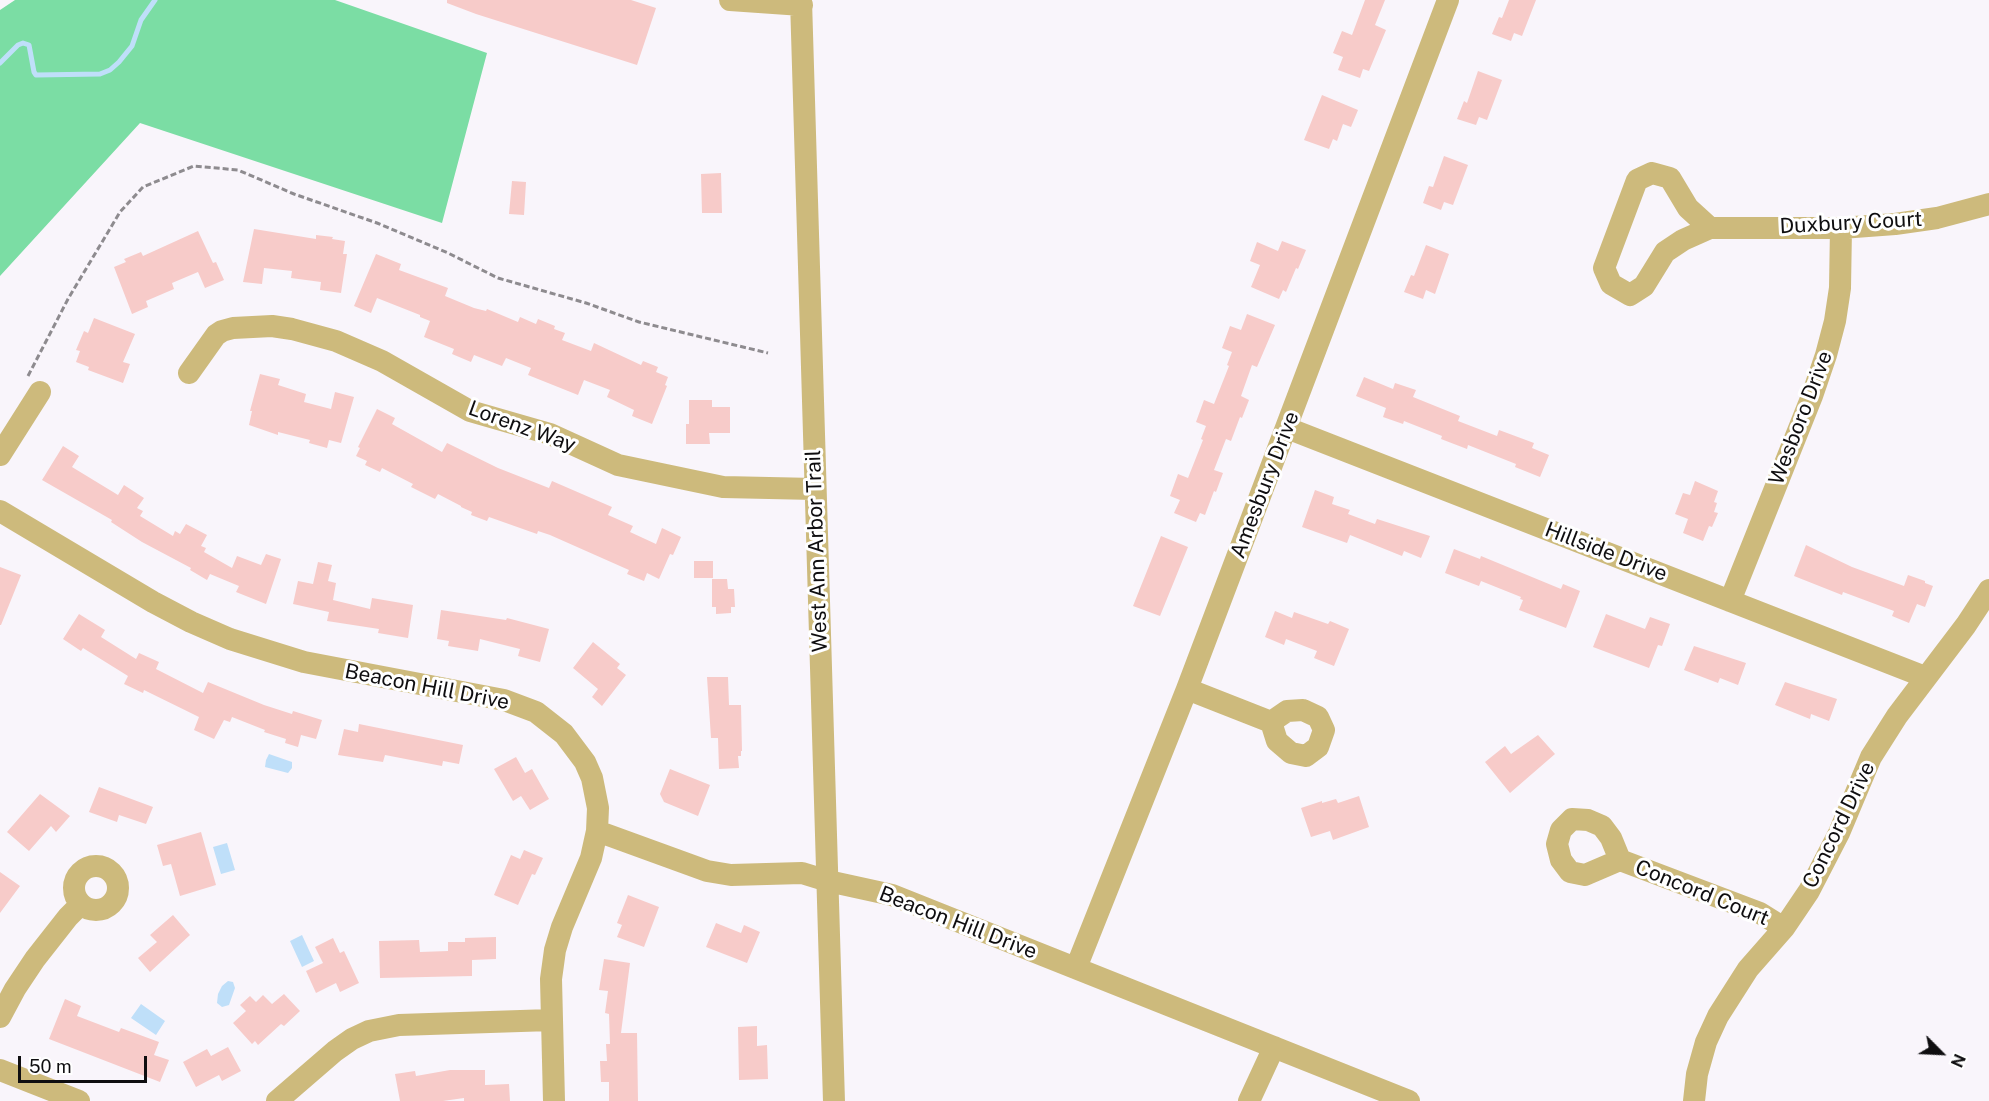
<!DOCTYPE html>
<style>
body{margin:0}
#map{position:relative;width:1989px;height:1101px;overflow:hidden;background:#f9f5fb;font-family:"Public Sans",sans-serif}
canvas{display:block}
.north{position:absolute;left:1911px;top:1023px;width:60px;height:60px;-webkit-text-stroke:4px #fff;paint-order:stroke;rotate:114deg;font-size:16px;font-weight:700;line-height:24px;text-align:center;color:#0f0e10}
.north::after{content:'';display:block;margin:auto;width:21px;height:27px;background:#0f0e10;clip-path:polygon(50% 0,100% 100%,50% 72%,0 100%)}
.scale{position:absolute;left:18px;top:1056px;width:129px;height:27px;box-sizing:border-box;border:3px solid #0f0e10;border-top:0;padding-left:8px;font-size:18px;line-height:21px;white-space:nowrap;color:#0f0e10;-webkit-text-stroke:4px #fff;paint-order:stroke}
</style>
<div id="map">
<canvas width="1989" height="1101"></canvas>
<div class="north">N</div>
<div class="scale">50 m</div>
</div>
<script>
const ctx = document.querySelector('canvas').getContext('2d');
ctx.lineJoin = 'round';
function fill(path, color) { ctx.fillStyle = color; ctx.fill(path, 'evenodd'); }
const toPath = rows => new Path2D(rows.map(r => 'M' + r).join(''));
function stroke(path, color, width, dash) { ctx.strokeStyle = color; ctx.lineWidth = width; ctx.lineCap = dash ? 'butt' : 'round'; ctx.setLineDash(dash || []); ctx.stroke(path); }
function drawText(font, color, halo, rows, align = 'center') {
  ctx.font = font + ' "Public Sans",sans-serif'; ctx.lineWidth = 6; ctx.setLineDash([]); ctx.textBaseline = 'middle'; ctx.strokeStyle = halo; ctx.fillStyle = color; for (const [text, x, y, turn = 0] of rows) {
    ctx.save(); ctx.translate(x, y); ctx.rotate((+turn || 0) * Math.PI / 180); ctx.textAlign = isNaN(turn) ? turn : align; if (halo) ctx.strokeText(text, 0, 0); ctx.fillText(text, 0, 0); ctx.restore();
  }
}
const forest = toPath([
 [15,0,335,0,487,53,442,223,140,123,0,276,0,10]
]);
const water = toPath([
 [269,754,292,762,292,768,288,773,265,767,266,760],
 [227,843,235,870,221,874,213,847],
 [302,935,314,961,302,967,290,941],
 [228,981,233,982,235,988,229,1005,222,1007,217,1003,218,994,222,986],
 [141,1004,165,1021,156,1035,131,1018]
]);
const stream = toPath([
 [0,63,18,45,23,43,29,45,34,72,36,75,100,74,110,70,119,62,132,46,141,20,155,0]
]);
const building = toPath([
 [447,0,631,0,656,8,637,65,476,14,447,3],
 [1365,0,1385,0,1375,25,1386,30,1369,71,1363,69,1360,78,1338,70,1343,57,1333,53,1342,31,1352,35],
 [1509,0,1536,0,1522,36,1514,33,1511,41,1492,34,1499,17,1502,18],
 [1478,71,1502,80,1487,120,1479,117,1476,125,1457,119,1464,101,1467,103],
 [1322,95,1358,110,1351,127,1343,124,1337,141,1333,139,1329,149,1304,140],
 [1444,156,1468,165,1453,205,1444,202,1441,210,1423,203,1429,186,1433,187],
 [721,173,722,213,702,213,701,174],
 [512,181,526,182,524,215,509,214],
 [254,229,316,239,316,235,333,237,332,239,345,241,343,254,347,254,341,293,320,290,321,282,291,278,292,271,264,268,262,284,243,282],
 [198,231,213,263,216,262,224,280,205,288,198,272,172,283,174,289,146,301,148,307,132,314,114,267,126,262,124,259,141,252,143,256],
 [1282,241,1306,250,1298,269,1296,268,1286,292,1283,290,1279,299,1251,287,1260,265,1250,261,1257,242,1278,251],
 [1426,245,1449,254,1435,294,1426,290,1423,299,1404,292,1411,275,1414,276],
 [376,254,401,264,399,270,448,288,445,296,474,308,486,311,487,309,518,322,520,317,536,324,538,319,555,326,554,329,565,333,562,340,591,351,594,343,641,365,643,361,658,367,656,372,668,377,665,385,667,386,652,424,632,416,634,410,607,397,610,390,584,380,578,395,528,375,531,368,506,358,502,366,474,355,471,362,452,354,454,349,424,337,430,321,420,317,420,315,377,298,371,313,354,306],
 [1247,314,1275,325,1257,367,1252,365,1241,396,1249,400,1242,418,1240,417,1231,441,1226,439,1214,470,1223,473,1216,492,1214,491,1205,515,1200,513,1196,522,1174,513,1180,500,1170,496,1178,474,1188,478,1203,440,1201,439,1206,426,1196,422,1204,400,1214,404,1229,366,1227,365,1232,352,1222,348,1230,326,1241,330],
 [94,318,135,334,123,362,130,364,123,383,88,370,89,367,76,362,80,351,76,350,84,331,88,333],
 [260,374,280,379,278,385,306,394,304,402,331,409,335,392,354,397,341,443,329,440,327,448,309,443,310,440,278,432,278,435,249,425,252,411,250,411],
 [1364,377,1393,389,1395,383,1416,390,1413,397,1460,416,1458,421,1497,436,1499,430,1534,443,1532,448,1549,455,1540,477,1515,467,1516,464,1468,445,1467,449,1441,439,1442,436,1404,421,1403,424,1383,417,1386,408,1356,396],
 [689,400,712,400,712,407,730,407,730,433,709,433,710,444,686,444,686,424,689,424],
 [377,409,395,418,392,424,442,452,447,443,498,468,549,488,552,481,612,507,608,515,633,526,630,532,656,544,662,528,681,537,673,555,670,554,659,579,647,573,644,581,627,574,629,570,550,535,538,531,537,534,489,517,487,521,471,515,472,512,461,507,461,506,438,494,435,499,411,487,413,484,382,468,380,472,365,465,367,461,356,456,360,448,358,447],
 [63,446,79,456,72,467,118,495,124,485,144,498,137,508,143,511,140,516,173,536,175,531,180,534,186,524,207,535,201,546,206,548,204,552,232,568,237,556,261,565,266,554,281,559,266,604,236,592,239,586,210,574,207,580,190,570,191,568,142,542,111,522,112,520,42,480],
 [1695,481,1718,491,1714,502,1717,503,1714,512,1718,513,1712,527,1709,526,1703,541,1683,533,1688,519,1675,514,1683,493,1690,495],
 [1315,490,1334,497,1332,504,1350,510,1348,514,1375,524,1377,519,1430,536,1421,558,1404,551,1402,556,1350,535,1347,543,1302,527],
 [1161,536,1188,547,1160,616,1133,606],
 [1806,545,1852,567,1904,586,1908,575,1925,581,1925,583,1933,586,1925,607,1917,604,1909,623,1892,616,1894,611,1843,592,1842,595,1794,576],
 [1454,549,1480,559,1481,556,1561,589,1563,584,1580,591,1566,628,1519,610,1523,600,1520,599,1521,597,1481,581,1479,586,1445,573],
 [694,561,713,561,713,578,694,578],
 [318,562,332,565,328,581,336,583,333,600,370,609,372,598,413,605,408,638,378,633,379,629,327,621,329,612,293,604,298,581,313,584],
 [0,567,21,575,1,625,0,625],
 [712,579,727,579,728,589,734,589,735,607,731,607,731,613,716,614,716,607,712,607],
 [441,610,506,620,507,618,549,629,540,662,518,656,520,649,480,639,478,651,448,646,449,641,437,639],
 [1275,611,1292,618,1294,612,1328,624,1330,621,1349,629,1334,666,1314,658,1317,651,1286,639,1284,645,1265,637],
 [79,614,105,630,101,637,136,659,139,653,159,662,156,669,203,693,208,682,264,705,292,714,293,711,322,720,316,739,301,735,298,747,285,743,286,739,264,732,265,730,232,717,230,722,224,720,214,739,194,730,199,717,144,690,143,693,124,684,128,676,83,648,81,651,63,639],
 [1606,614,1645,629,1650,617,1670,624,1662,646,1658,645,1649,668,1593,647],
 [593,642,620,664,617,668,626,675,602,706,592,697,598,689,573,668],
 [1694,646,1746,663,1738,685,1720,678,1718,683,1684,670],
 [707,677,728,677,729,705,741,705,742,751,741,751,741,756,738,756,739,768,719,769,718,738,711,738],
 [1785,682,1837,699,1829,721,1811,714,1810,719,1775,705],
 [359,724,463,745,459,764,443,761,442,766,385,755,383,762,338,755,344,729,358,732],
 [1538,735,1555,754,1510,793,1485,762,1505,746,1511,754],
 [516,757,525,773,532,769,549,799,530,810,521,796,513,801,494,769],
 [670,769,710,785,698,816,664,802,660,794],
 [99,787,153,807,146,824,119,815,117,822,89,812],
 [40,794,70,816,56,832,51,826,29,851,7,832],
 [1359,796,1369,827,1333,840,1330,831,1311,837,1301,808,1322,801,1322,803,1336,799,1338,803],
 [201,832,216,885,180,896,171,864,163,866,157,845],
 [524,850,543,858,535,875,532,874,518,905,494,895,511,855,520,859],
 [0,872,20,886,0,913],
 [628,895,659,907,644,947,617,937,622,925,617,923],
 [173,915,190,935,150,972,138,958,157,942,150,935],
 [716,923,741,933,744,925,760,932,747,963,706,947],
 [496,937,496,959,472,960,472,976,380,978,379,941,419,940,420,952,448,951,448,942,465,942,465,938],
 [333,938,340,953,344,951,359,983,340,992,336,983,316,993,306,971,323,963,315,947],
 [604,959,630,963,621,1033,637,1033,638,1101,609,1101,609,1082,601,1082,600,1061,607,1061,606,1044,610,1044,609,1014,605,1013,608,991,599,990],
 [284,994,300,1011,284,1026,281,1024,258,1045,255,1041,252,1044,233,1023,246,1011,240,1005,250,996,256,1002,263,995,272,1004],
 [65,999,81,1006,77,1016,119,1032,121,1028,159,1042,154,1055,169,1060,160,1082,49,1039],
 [757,1026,757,1046,767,1045,768,1079,739,1080,738,1027],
 [228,1047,241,1071,222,1081,219,1075,196,1087,183,1062,207,1049,211,1056],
 [450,1070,485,1070,485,1085,509,1084,510,1101,464,1101,464,1098,443,1101,400,1101,395,1074,415,1071,416,1076]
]);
const path = toPath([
 [28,376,68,299,120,212,143,187,194,166,238,170,294,194,377,223,448,253,498,278,586,303,639,322,768,353]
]);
const minor = toPath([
 [730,0,802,5],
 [801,0,834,1101],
 [1652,173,1670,178,1688,208,1710,228,1683,240,1665,252,1644,286,1630,295,1611,284,1604,268,1637,180,1652,173],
 [1710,228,1841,228,1895,224,1937,218,1989,204],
 [189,373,216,335,222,331,233,328,272,326,292,329,336,341,382,361,470,411,550,434,618,465,723,487,815,489],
 [1287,428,1925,677],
 [0,455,40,392],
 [0,511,153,602,191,622,230,639,304,662,504,700,536,712,564,734,585,762,592,778,598,808,597,831,591,858,562,927,555,950,551,979,554,1101],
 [1730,601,1812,396,1826,355,1835,321,1840,288,1841,228],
 [1187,689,1271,722],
 [1303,710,1318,717,1324,730,1318,747,1306,756,1291,753,1277,741,1271,722,1287,711,1303,710],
 [597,831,707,871,731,875,802,873,828,881,892,895,1409,1101],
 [1620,860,1585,875,1570,872,1561,860,1557,844,1561,830,1572,819,1588,820,1602,826,1611,838,1620,860,1760,913,1784,928],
 '74 888a22 22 0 1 1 44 0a22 22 0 1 1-44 0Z',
 [1076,968,1187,689,1448,0],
 [0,1017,15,989,35,959,68,917,81,904],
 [0,1070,79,1101],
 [277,1101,335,1051,352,1039,369,1031,399,1025,551,1020],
 [1249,1101,1274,1047],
 [1694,1101,1697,1074,1706,1042,1718,1016,1748,969,1784,928,1809,891,1839,833,1871,757,1897,716,1966,625,1989,590]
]);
const streetNames = [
 ["Duxbury Court",1851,223,-3],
 ["Wesboro Drive",1801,418,-69],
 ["Lorenz Way",522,427,20],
 ["Amesbury Drive",1265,485,-69],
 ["West Ann Arbor Trail",817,551,-92],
 ["Hillside Drive",1606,552,21],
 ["Beacon Hill Drive",427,687,11],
 ["Concord Drive",1839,825,-64],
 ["Concord Court",1702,893,22],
 ["Beacon Hill Drive",958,923,21]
];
fill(forest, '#7bdda4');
fill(water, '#bfdff9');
stroke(stream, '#bfdff9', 5);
fill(building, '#f7cbc9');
stroke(path, '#8e8b8f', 3, [6, 3]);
stroke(minor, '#cdba7c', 22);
drawText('21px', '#0f0e10', '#fff', streetNames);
</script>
